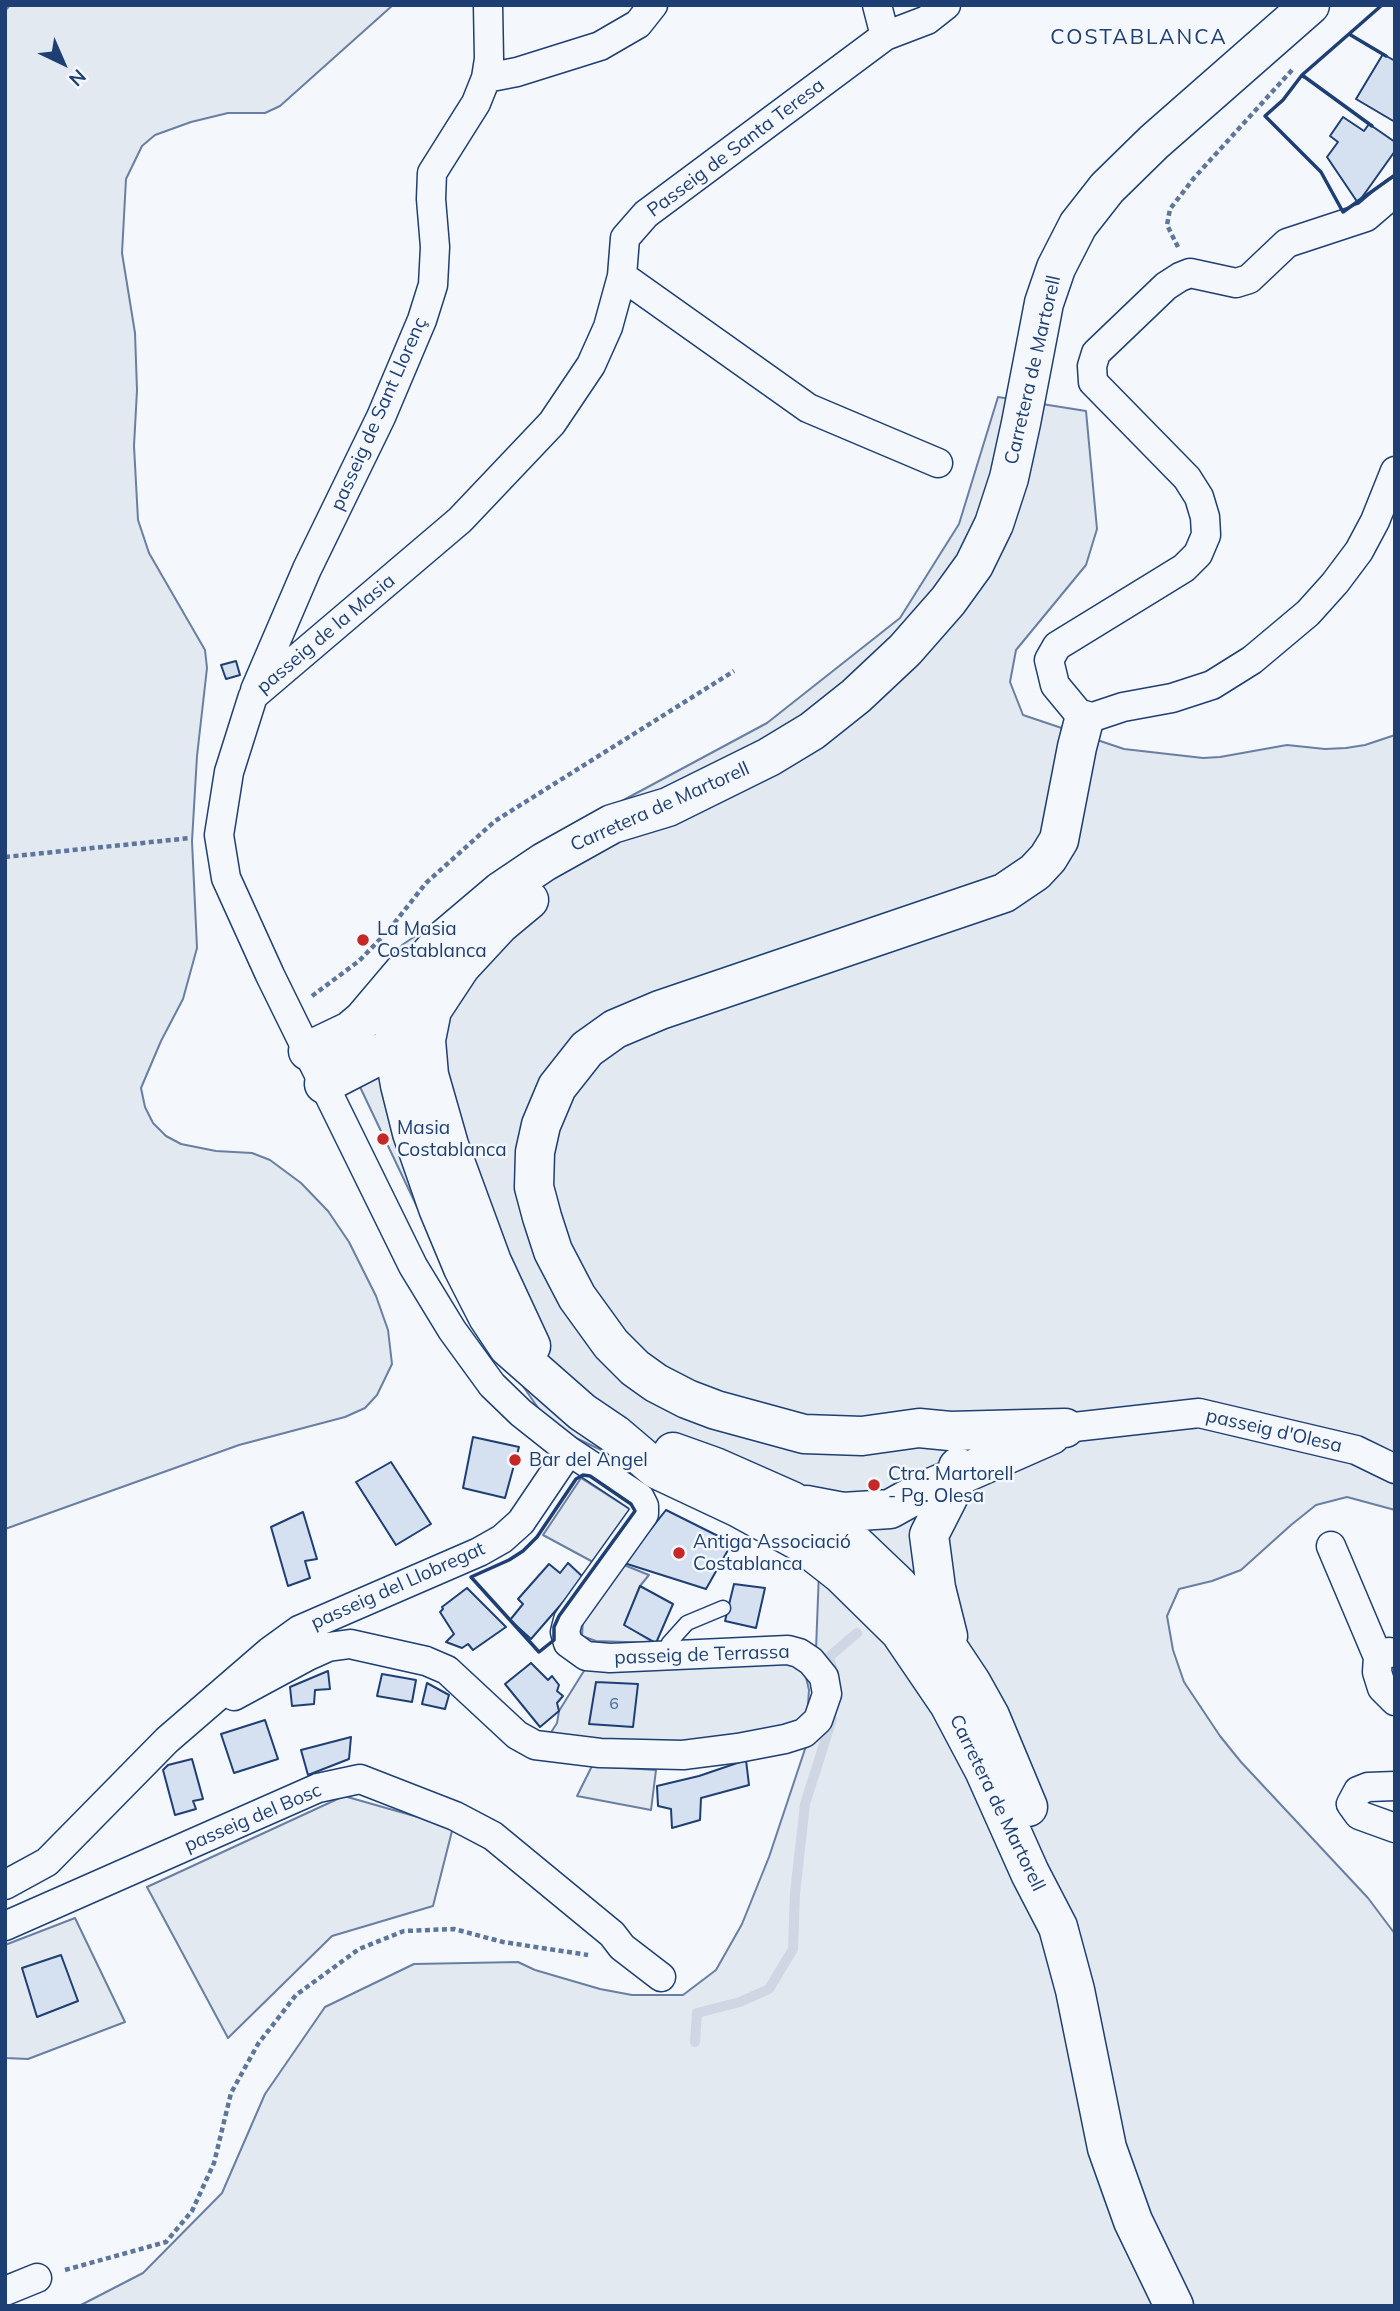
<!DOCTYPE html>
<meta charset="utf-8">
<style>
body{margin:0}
#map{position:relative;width:1400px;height:2311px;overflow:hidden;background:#f4f7fb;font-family:Mulish,sans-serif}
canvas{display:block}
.frame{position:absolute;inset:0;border:7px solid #1d3f73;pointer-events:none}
.north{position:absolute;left:28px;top:28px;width:70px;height:70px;-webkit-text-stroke:5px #f4f7fb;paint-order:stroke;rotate:136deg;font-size:19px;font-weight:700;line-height:28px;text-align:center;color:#1d3f73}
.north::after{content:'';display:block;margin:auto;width:24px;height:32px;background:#1d3f73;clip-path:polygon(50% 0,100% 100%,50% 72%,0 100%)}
</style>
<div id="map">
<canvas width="1400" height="2311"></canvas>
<div class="frame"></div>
<div class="north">N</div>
</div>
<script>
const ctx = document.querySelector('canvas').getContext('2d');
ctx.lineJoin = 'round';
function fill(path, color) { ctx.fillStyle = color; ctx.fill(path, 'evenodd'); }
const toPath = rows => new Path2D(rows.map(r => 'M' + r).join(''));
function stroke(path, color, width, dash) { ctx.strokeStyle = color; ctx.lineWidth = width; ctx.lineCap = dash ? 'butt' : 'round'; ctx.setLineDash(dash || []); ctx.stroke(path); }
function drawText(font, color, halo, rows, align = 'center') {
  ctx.font = font + ' Mulish,sans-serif'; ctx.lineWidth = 5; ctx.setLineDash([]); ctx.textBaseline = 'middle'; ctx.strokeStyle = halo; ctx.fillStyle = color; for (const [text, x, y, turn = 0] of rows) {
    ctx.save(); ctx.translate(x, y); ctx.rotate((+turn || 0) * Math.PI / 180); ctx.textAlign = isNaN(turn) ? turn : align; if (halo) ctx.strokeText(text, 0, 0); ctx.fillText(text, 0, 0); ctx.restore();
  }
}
const green = toPath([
 [10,5,393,5,280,106,265,113,228,113,191,122,155,135,142,146,126,179,122,253,135,333,137,390,134,446,138,520,149,553,205,650,207,668,197,756,192,841,197,948,183,999,161,1041,141,1088,145,1107,153,1123,166,1136,181,1144,216,1151,252,1153,270,1160,301,1183,328,1211,349,1242,376,1296,388,1330,392,1364,377,1395,365,1408,345,1417,239,1445,5,1529,5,11,10,5],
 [998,397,1086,411,1097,529,1086,565,1016,650,1010,682,1023,715,1124,749,1203,758,1220,757,1287,745,1325,749,1346,748,1365,745,1395,735,1395,1510,1347,1497,1316,1505,1291,1525,1241,1570,1212,1581,1179,1589,1167,1616,1173,1650,1184,1682,1220,1736,1241,1762,1368,1898,1395,1934,1395,2306,79,2306,143,2273,222,2193,265,2094,325,2007,414,1964,518,1962,535,1970,600,1989,632,1995,683,1995,716,1970,742,1924,769,1857,824,1692,816,1650,819,1571,740,1516,557,1429,543,1415,457,1291,351,1068,369,993,402,945,592,817,767,723,900,618,959,524,998,397],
 [581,1478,631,1510,593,1562,543,1535,581,1478],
 [624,1565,649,1575,640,1586,625,1625,654,1643,596,1641,582,1636,583,1619,624,1565],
 [786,1660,805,1673,809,1690,807,1719,785,1733,674,1747,550,1734,557,1723,559,1711,587,1666,786,1660],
 [592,1766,656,1770,651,1810,577,1796,592,1766],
 [344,1796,453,1827,433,1906,332,1936,228,2038,147,1887,344,1796],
 [75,1918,125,2022,28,2059,5,2058,5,1945,75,1918]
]);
const stream = toPath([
 [834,1674,829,1657,857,1633],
 [695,2042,697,2013,740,2002,769,1989,793,1949,795,1893,805,1804,832,1719]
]);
const building = toPath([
 [1383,54,1395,61,1395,122,1356,99,1383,54],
 [1343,117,1364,131,1369,124,1395,142,1395,151,1358,203,1327,157,1338,142,1330,136,1343,117],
 [236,661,240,675,226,679,221,665,236,661],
 [473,1437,519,1447,505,1498,463,1488,473,1437],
 [391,1462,431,1524,396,1545,356,1482,391,1462],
 [666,1510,732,1543,706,1589,624,1563,666,1510],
 [303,1512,317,1559,305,1561,310,1578,288,1586,271,1527,303,1512],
 [568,1563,584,1578,531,1639,510,1620,523,1604,518,1599,549,1564,560,1573,568,1563],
 [734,1584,765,1588,756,1628,725,1621,734,1584],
 [640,1586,673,1604,656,1643,624,1625,640,1586],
 [467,1588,506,1627,473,1650,468,1644,462,1648,446,1642,454,1634,440,1612,443,1609,442,1607,467,1588],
 [531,1663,548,1680,552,1676,559,1685,557,1691,563,1696,557,1703,559,1711,540,1727,505,1684,531,1663],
 [328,1671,330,1689,315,1690,314,1704,292,1706,290,1687,328,1671],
 [382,1674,416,1680,412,1702,377,1696,382,1674],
 [596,1682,638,1684,633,1727,589,1724,596,1682],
 [427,1683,449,1695,445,1709,422,1704,427,1683],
 [265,1720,278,1759,234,1773,221,1734,265,1720],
 [351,1737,349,1759,308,1775,301,1750,351,1737],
 [192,1759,203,1799,193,1801,196,1809,175,1815,163,1770,168,1765,192,1759],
 [746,1760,749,1785,701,1798,700,1820,672,1828,671,1809,658,1806,657,1786,699,1776,746,1760],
 [61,1955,78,2001,37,2017,22,1968,61,1955]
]);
const path = toPath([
 [1178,247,1167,225,1170,209,1194,178,1292,70],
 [5,857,191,838],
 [312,996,359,961,388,931,426,883,495,821,734,671],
 [65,2270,166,2242,192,2211,214,2163,231,2093,258,2044,296,1995,359,1949,404,1931,454,1929,503,1942,588,1955]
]);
const service = toPath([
 [664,1656,669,1643,687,1623,723,1608]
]);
const minor = toPath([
 [877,5,885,36],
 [486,78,517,72,600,46,638,24,653,5],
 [1395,192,1366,217,1287,243,1249,279,1236,283,1190,273,1180,277,1166,286,1096,353,1092,366,1093,382,1187,478,1199,497,1205,517,1206,535,1198,554,1184,568,1057,646,1049,660,1055,685,1084,720,1123,707,1172,698,1212,685,1252,660,1308,613,1335,583,1359,551,1375,521,1395,471],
 [622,276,808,408,938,463],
 [255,690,307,569,381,417,422,320,433,285,435,247,431,199,432,173,476,103,486,78,489,59,488,5],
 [1065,1428,1199,1413,1356,1450,1395,1469],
 [1331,1546,1378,1657],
 [1395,1653,1389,1652,1378,1657,1377,1672,1382,1688,1395,1701],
 [234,1696,308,1656,328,1647,350,1644,426,1661,447,1670,517,1735,535,1745,600,1753,683,1755,738,1748,785,1739,804,1733,818,1720,827,1694,824,1677,811,1661,799,1653,788,1650,610,1658,586,1656,568,1643,565,1632,568,1620,644,1514,644,1506,640,1498,569,1451],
 [1395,1786,1368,1787,1358,1791,1351,1804,1359,1815,1395,1828],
 [5,1885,47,1862,167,1740,270,1651,299,1630,479,1552,502,1539,521,1522,569,1451,521,1413,492,1385,452,1330,413,1266,270,975,226,878,219,835,229,772,253,696,460,520,552,423,591,365,608,327,622,276,625,238,646,214,885,36,927,20,946,5],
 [5,1926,318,1788,360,1779,455,1816,493,1836,612,1934,622,1947,661,1977],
 [5,2291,37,2278]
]);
const secondary = toPath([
 [529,900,499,925,461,966,432,1010,426,1040,429,1075,449,1145,492,1262,531,1346],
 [308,1051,350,1031,363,1020,407,968],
 [324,1084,380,1055,393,1045,409,1028],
 [1065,1428,950,1431,919,1428,862,1436,804,1434,716,1410,687,1399,656,1383,635,1368,611,1344,577,1297,553,1251,542,1217,534,1187,535,1152,541,1125,557,1087,587,1049,615,1029,660,1010,1004,893,1035,872,1048,858,1059,840,1077,747,1084,720],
 [673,1452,715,1467,792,1501,831,1526,855,1544,897,1584,935,1628,971,1682,990,1716,1028,1807],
 [806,1505,843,1512,890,1509,917,1494,1051,1435],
 [948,1636,936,1588,929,1535,959,1476,958,1467],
 [1174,2306,1133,2221,1107,2148,1075,1990,1058,1927,1030,1873,984,1770,949,1704,900,1632,841,1574,799,1541,739,1508,656,1469,616,1435,582,1412,508,1347,488,1317,463,1268,438,1208,412,1133,400,1085,393,1045,400,1012,407,989,420,966,442,941,501,891,544,862,612,824,668,807,769,757,812,731,856,696,905,650,948,601,974,565,994,524,1009,478,1021,423,1044,303,1056,268,1078,225,1107,188,1154,142,1310,5]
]);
const wall = toPath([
 [1349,34,1382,5],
 [1304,77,1302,75,1349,34,1386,56],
 [1372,126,1302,75,1283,100,1265,116,1321,172,1343,212,1395,175],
 [583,1475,590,1476,631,1504,635,1511,559,1616,554,1627,554,1640,539,1652,471,1577,509,1560,523,1551,537,1537,576,1479,583,1475]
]);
const markers = [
 [363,940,7,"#c62828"],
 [383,1139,7,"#c62828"],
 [515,1460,7,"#c62828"],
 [874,1485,7,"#c62828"],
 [679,1553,7,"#c62828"]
];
const numberNames = [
 ["6",614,1704]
];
const streetNames = [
 ["Passeig de Santa Teresa",736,148,-37],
 ["Carretera de Martorell",1033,370,-77],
 ["passeig de Sant Llorenç",379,414,-66],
 ["passeig de la Masia",326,634,-40],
 ["Carretera de Martorell",660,807,-24],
 ["passeig d'Olesa",1274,1431,13],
 ["passeig del Llobregat",398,1586,-24],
 ["passeig de Terrassa",702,1655,-2],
 ["Carretera de Martorell",997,1803,64],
 ["passeig del Bosc",253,1818,-23]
];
const poiNames = [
 ["La Masia",377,929],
 ["Costablanca",377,951],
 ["Masia",397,1128],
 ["Costablanca",397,1150],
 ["Bar del Angel",529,1460],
 ["Ctra. Martorell",888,1474],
 ["- Pg. Olesa",888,1496],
 ["Antiga Associació",693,1542],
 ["Costablanca",693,1564]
];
const neighbourhoodNames = [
 ["COSTABLANCA",1139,38]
];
fill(green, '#e3e9f0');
stroke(green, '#687fa3', 2);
stroke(stream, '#cfd7e4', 10);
fill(building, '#d5e0f0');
stroke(building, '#1d3f73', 2);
stroke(service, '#1d3f73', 17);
stroke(minor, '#1d3f73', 31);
stroke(secondary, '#1d3f73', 41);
stroke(path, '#5e769c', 4.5, [5, 3.5]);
stroke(service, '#f4f7fb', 14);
stroke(minor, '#f4f7fb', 28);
stroke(secondary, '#f4f7fb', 38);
stroke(wall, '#1d3f73', 3.5);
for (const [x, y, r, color] of markers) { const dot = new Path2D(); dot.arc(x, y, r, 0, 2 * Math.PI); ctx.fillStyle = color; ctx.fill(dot); stroke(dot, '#f4f7fb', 2.5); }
drawText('16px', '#4b6792', null, numberNames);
drawText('19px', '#1d3f73', '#f4f7fb', streetNames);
drawText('19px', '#1d3f73', '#f4f7fb', poiNames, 'left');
ctx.letterSpacing = '2px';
drawText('21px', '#1d3f73', '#f4f7fb', neighbourhoodNames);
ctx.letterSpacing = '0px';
</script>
